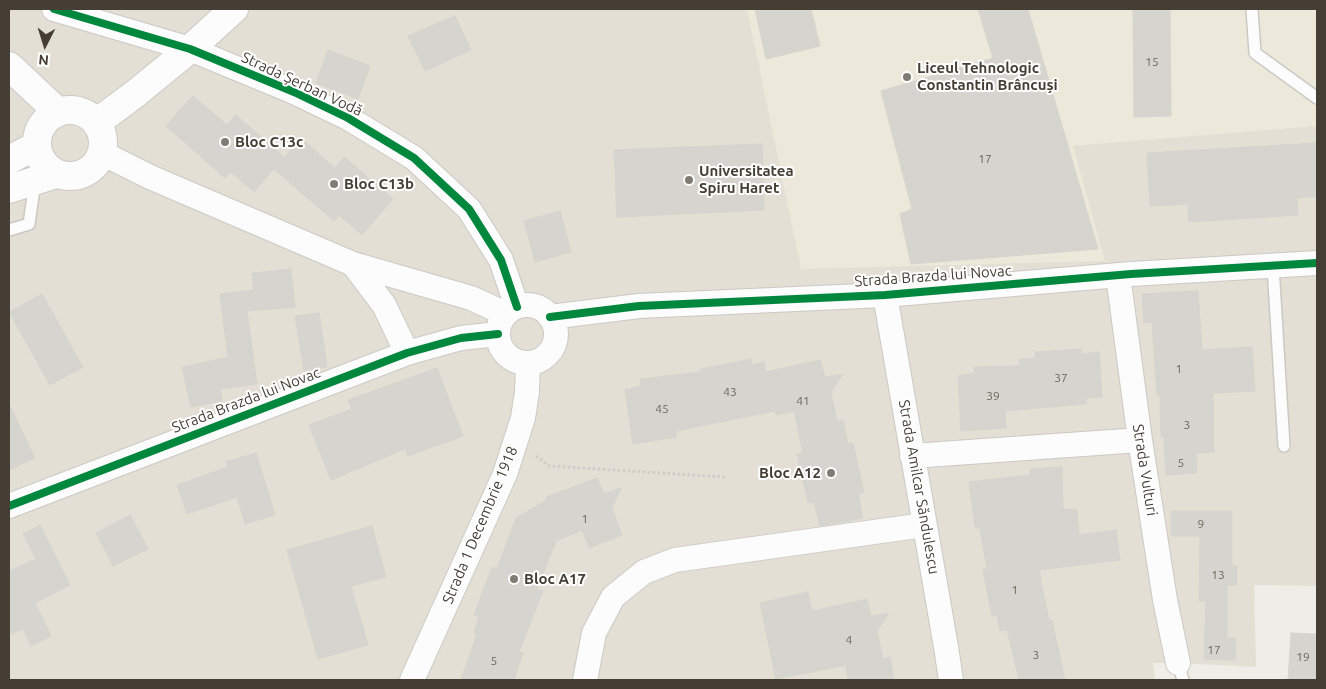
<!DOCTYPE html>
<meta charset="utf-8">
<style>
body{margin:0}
#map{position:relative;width:1326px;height:689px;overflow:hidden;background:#eeede8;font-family:Ubuntu,sans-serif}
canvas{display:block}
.frame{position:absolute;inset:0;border:10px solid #443e34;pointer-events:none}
.north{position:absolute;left:20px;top:20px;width:50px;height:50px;-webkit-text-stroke:4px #fff;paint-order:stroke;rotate:185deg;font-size:14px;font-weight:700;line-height:20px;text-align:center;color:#443e34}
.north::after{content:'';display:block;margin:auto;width:18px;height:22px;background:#443e34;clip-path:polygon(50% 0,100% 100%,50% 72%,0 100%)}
</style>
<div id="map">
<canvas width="1326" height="689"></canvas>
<div class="frame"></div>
<div class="north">N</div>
</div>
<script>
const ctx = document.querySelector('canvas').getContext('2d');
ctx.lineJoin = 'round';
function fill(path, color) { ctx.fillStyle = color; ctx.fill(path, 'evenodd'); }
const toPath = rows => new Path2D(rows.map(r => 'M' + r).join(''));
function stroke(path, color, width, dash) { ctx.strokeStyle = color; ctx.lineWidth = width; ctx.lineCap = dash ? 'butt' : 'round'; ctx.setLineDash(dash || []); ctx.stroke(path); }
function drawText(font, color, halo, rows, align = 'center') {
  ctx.font = font + ' Ubuntu,sans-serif'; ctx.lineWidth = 4; ctx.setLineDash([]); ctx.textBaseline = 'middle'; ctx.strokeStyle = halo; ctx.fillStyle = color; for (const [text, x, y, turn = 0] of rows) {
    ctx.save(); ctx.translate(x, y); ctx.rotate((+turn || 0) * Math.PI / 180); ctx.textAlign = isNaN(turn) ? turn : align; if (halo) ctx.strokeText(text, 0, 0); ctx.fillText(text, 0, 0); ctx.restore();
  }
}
const residential = toPath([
 [9,9,1317,9,1317,586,1254,585,1256,667,1178,663,1153,663,1155,680,9,680]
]);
const education = toPath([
 [747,9,1317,9,1317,126,1073,146,1105,261,801,269]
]);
const building = toPath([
 [755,9,811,9,820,46,766,59,755,9],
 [978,9,1028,9,1098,249,911,264,900,214,912,209,881,91,993,58,978,9],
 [1133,9,1170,9,1171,116,1134,117,1133,9],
 [455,16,471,50,425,71,408,36,455,16],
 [328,50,370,66,358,99,316,83,328,50],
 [193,96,227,125,236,115,284,157,254,192,231,172,225,178,166,126,193,96],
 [301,138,335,168,344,157,393,199,362,235,339,215,334,221,274,169,301,138],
 [1317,143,1317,196,1297,198,1298,215,1189,222,1188,204,1150,206,1147,153,1317,143],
 [762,144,764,210,617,217,614,150,762,144],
 [560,211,571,252,535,262,524,221,560,211],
 [291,269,295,307,247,311,257,384,220,389,222,401,191,407,182,367,228,357,220,294,254,290,252,273,291,269],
 [1198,291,1202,350,1252,347,1255,391,1213,393,1214,452,1196,453,1197,473,1166,475,1164,437,1161,437,1160,395,1157,395,1152,322,1144,323,1142,294,1198,291],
 [42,294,83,367,50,385,9,312,42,294],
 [319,313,327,367,304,371,295,316,319,313],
 [1081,349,1082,354,1099,352,1102,397,1086,398,1086,404,1005,411,1006,428,961,431,958,376,975,373,974,367,1020,366,1019,359,1035,358,1035,352,1081,349],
 [751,359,752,365,764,362,766,372,820,360,825,377,843,374,831,392,837,422,843,420,848,444,853,443,864,492,858,494,863,518,820,526,814,502,808,503,797,454,803,453,794,411,776,415,775,411,676,431,677,437,633,444,625,390,641,386,640,379,701,372,701,369,751,359],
 [437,368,463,436,408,456,405,449,331,480,309,425,352,409,348,400,437,368],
 [9,404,35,458,9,470,9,404],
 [256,453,275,515,245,524,237,497,187,514,177,485,228,467,226,462,256,453],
 [1062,467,1063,509,1077,510,1079,535,1116,530,1120,560,1039,570,1049,620,1052,620,1065,680,1019,680,1007,630,1000,631,997,615,992,616,983,570,987,569,980,528,975,528,969,482,1030,475,1030,469,1062,467],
 [597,478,604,494,621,488,612,508,622,535,589,548,582,530,556,541,537,589,543,591,519,652,523,653,514,680,461,680,477,634,474,633,479,617,474,615,492,567,497,569,516,518,547,500,546,497,597,478],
 [1171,511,1232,511,1232,566,1237,566,1237,585,1227,585,1227,638,1236,638,1235,660,1204,659,1206,601,1199,601,1200,536,1171,536,1171,511],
 [130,515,148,549,113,566,96,533,130,515],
 [40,525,70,585,35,603,51,636,31,646,23,629,9,635,9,571,36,559,23,534,40,525],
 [372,526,386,577,351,586,368,645,318,659,287,550,372,526],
 [808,592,812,611,867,599,871,616,889,613,877,631,883,659,890,657,894,680,848,680,846,665,776,679,760,603,808,592],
 [1291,633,1317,634,1317,680,1288,680,1291,633]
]);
const path = toPath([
 [536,456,550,466,725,477]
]);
const service = toPath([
 [1252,9,1255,53,1317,98],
 [9,230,29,224,35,182],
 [1273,266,1284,446],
 [1178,663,1183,680]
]);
const minor = toPath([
 [54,9,190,49,294,92,348,118,414,158,469,209,501,260,517,307],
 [102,153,150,177,353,264,471,298,506,314],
 [353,264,384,305,407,353],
 [1118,275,1140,440,1165,600,1178,663],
 [885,295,946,647,951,680],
 '498 334a29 29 0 1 1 58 0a29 29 0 1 1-58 0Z',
 [550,317,639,306,885,295,1131,274,1317,263],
 [912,456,1140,440],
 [9,506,407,353,461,338,498,334],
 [412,680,505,474,523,418,527,392,528,363],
 [585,680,594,633,613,597,644,572,675,560,924,525]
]);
const tertiary = toPath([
 [9,66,58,112],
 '37 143a33 33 0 1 1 66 0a33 33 0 1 1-66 0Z',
 [96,123,135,94,190,49,234,9],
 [9,160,37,145],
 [9,189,56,174]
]);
const cycleway = toPath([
 [54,9,190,49,294,92,348,118,414,158,469,209,501,260,517,307],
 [550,317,639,306,885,295,1131,274,1317,263],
 [9,506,407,353,461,338,498,334]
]);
const markers = [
 [907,77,5,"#807b73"],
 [225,142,5,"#807b73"],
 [689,180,5,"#807b73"],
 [334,184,5,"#807b73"],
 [831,473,5,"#807b73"],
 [514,579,5,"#807b73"]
];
const numberNames = [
 ["15",1152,62],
 ["17",985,159],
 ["1",1179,369],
 ["37",1061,378],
 ["43",730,392],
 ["39",993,396],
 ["41",803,401],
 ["45",662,409],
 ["3",1187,425],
 ["5",1181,463],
 ["1",585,519],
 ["9",1201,524],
 ["13",1218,575],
 ["1",1015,590],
 ["4",849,640],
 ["17",1214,650],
 ["3",1036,655],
 ["19",1303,657],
 ["5",494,661]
];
const poiNames = [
 ["Liceul Tehnologic",917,68],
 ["Constantin Brâncuși",917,85],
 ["Bloc C13c",235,142],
 ["Universitatea",699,171],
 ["Spiru Haret",699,188],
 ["Bloc C13b",344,184],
 ["Bloc A12",821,473,"right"],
 ["Bloc A17",524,579]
];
const streetNames = [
 ["Strada Șerban Vodă",302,84,25],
 ["Strada Brazda lui Novac",933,276,-4],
 ["Strada Brazda lui Novac",246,400,-21],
 ["Strada Vulturi",1145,470,81],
 ["Strada Amilcar Săndulescu",919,487,80],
 ["Strada 1 Decembrie 1918",480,525,-67]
];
fill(residential, '#e3dfd5');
fill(education, '#ece8da');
fill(building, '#d6d4cf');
stroke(building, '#d6d4ce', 1);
stroke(service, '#cbc9c4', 14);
stroke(minor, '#cbc9c4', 26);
stroke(tertiary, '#cbc9c4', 30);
stroke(path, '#d0cdc9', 3, [2.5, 2.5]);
stroke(service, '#fcfcfc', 11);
stroke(minor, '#fcfcfc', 24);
stroke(tertiary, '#fcfcfc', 28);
stroke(cycleway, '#00873e', 8);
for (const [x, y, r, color] of markers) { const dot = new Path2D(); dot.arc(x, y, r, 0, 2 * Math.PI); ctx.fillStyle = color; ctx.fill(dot); stroke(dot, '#fff', 2); }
drawText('12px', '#6a655c', null, numberNames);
drawText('bold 15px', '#443e34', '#fff', poiNames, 'left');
drawText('15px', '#443e34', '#fff', streetNames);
</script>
